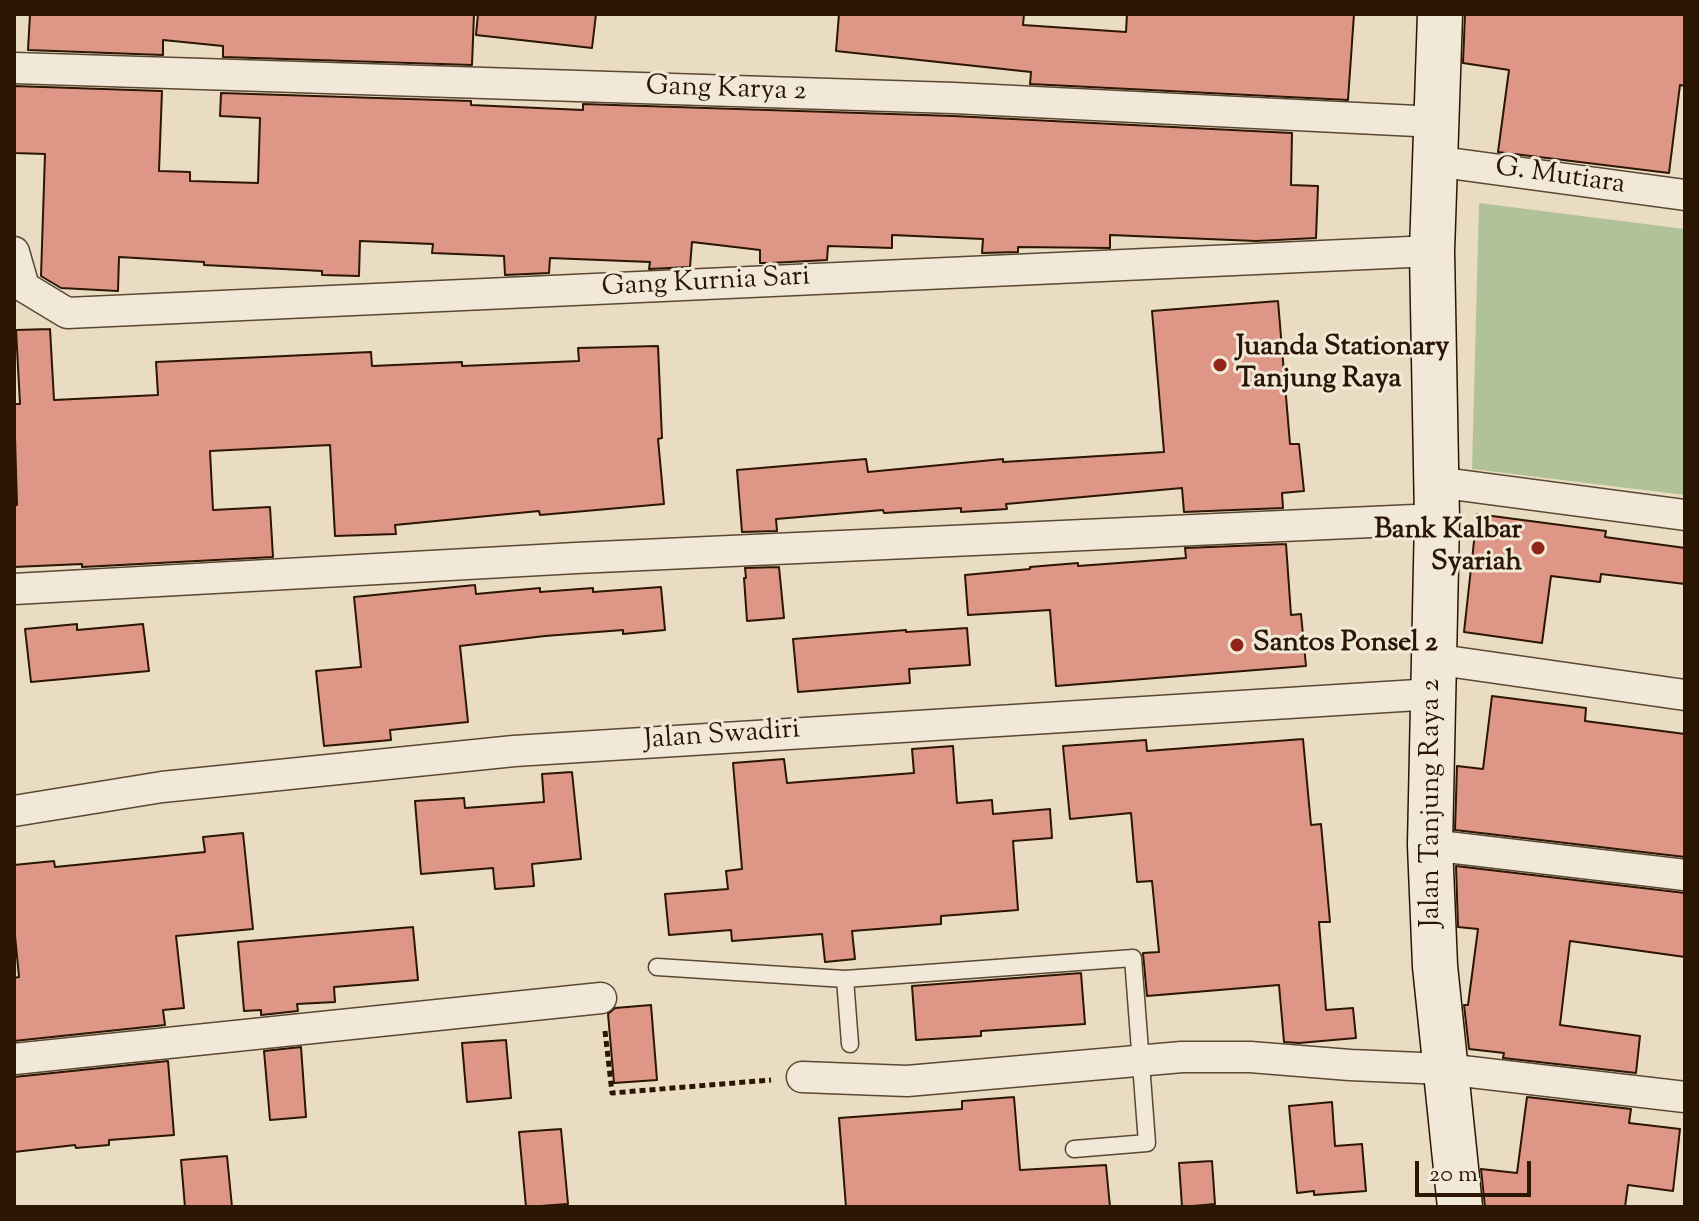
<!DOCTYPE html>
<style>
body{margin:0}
#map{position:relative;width:1699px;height:1221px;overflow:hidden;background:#eadcc2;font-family:"Sorts Mill Goudy",serif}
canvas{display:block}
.frame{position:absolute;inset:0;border:16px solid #2a1603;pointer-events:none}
.scale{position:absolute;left:1415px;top:1161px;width:116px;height:36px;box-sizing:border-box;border:4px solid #2a1603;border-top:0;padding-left:10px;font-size:24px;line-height:28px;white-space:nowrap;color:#2a1603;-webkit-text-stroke:6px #f1e8d7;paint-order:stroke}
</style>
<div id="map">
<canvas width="1699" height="1221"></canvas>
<div class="frame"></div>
<div class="scale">20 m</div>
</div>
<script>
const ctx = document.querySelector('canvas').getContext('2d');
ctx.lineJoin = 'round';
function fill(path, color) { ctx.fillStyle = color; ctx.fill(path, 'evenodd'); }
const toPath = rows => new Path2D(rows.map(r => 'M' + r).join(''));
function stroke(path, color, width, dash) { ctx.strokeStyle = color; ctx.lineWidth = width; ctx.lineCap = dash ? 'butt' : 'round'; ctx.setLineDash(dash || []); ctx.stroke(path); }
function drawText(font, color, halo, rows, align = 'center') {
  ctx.font = font + ' "Sorts Mill Goudy",serif'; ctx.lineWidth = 6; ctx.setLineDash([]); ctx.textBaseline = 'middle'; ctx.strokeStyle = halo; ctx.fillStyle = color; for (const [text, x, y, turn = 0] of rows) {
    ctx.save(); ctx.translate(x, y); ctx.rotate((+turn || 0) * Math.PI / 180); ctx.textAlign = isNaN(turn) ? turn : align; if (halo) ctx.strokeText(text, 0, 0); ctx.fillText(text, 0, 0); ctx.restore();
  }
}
const green = toPath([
 [1479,203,1685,229,1685,495,1472,469]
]);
const building = toPath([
 [30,14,474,14,472,65,223,57,223,46,163,40,163,55,28,50,30,14],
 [478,14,596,14,592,48,476,35,478,14],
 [839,14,1024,14,1023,25,1126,32,1127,14,1354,14,1348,100,1030,84,1031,72,836,51,839,14],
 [1465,14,1685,14,1685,86,1680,85,1669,173,1498,152,1509,70,1463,63,1465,14],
 [14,86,162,91,159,171,190,172,190,181,258,183,260,118,220,116,221,93,471,101,471,105,583,110,583,104,953,116,1292,133,1291,185,1318,186,1316,238,1256,241,1110,235,1110,248,1018,247,1018,252,982,253,983,239,892,235,892,248,828,246,827,260,770,263,760,263,760,250,692,242,690,267,649,269,650,262,550,258,549,273,505,275,504,256,432,253,433,244,360,241,359,276,322,275,322,271,204,265,204,262,119,257,118,291,61,288,41,276,45,154,14,153,14,86],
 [1278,301,1290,444,1299,444,1304,491,1282,493,1283,508,1184,512,1182,488,1006,504,1007,509,961,512,961,508,884,513,883,510,776,519,777,531,742,532,737,470,866,459,868,472,1003,459,1003,462,1164,452,1152,311,1278,301],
 [50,329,54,400,158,395,156,362,371,352,372,366,462,362,462,366,579,361,578,348,658,346,662,438,658,439,664,504,540,515,539,511,395,525,396,534,335,536,330,445,210,451,213,510,270,507,273,557,82,567,82,564,14,567,14,505,17,505,14,404,20,404,16,330,50,329],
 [1477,514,1606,531,1605,537,1685,548,1685,584,1601,574,1600,582,1551,576,1542,643,1464,632,1477,514],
 [1286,544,1291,615,1301,614,1306,666,1056,686,1050,610,968,615,965,575,1030,569,1030,567,1078,563,1078,566,1186,558,1185,548,1286,544],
 [779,567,784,618,747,621,744,578,746,578,745,568,779,567],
 [475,585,476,594,540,588,540,592,593,588,593,592,661,587,665,630,623,634,623,630,545,636,460,646,468,722,390,730,391,740,324,746,316,671,361,667,354,597,475,585],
 [77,624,77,630,143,624,149,671,31,682,25,629,77,624],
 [967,628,970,665,909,669,910,683,798,692,793,639,906,630,906,632,967,628],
 [1492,696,1586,708,1585,721,1685,734,1685,857,1455,830,1457,766,1483,769,1492,696],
 [1303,739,1311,825,1321,824,1330,922,1319,922,1326,1010,1353,1008,1356,1038,1299,1043,1284,1042,1279,985,1147,996,1143,953,1159,952,1152,881,1137,882,1131,813,1070,819,1063,746,1146,740,1147,751,1303,739],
 [953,746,957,803,992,800,993,814,1050,809,1052,838,1013,841,1018,910,941,916,941,924,852,931,855,959,825,962,822,934,732,941,731,930,669,935,665,894,728,889,726,871,742,869,733,763,784,759,787,783,914,773,912,749,953,746],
 [572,772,581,859,532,864,534,886,495,889,493,868,421,874,415,801,464,798,465,808,544,802,542,774,572,772],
 [243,833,253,929,176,936,184,1008,163,1010,165,1025,14,1041,14,978,19,977,14,925,14,865,54,861,55,867,205,852,203,837,243,833],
 [1456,866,1685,893,1685,957,1570,941,1560,1025,1640,1036,1636,1073,1503,1058,1504,1053,1469,1049,1464,1005,1468,1005,1478,929,1458,927,1456,866],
 [413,927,418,980,334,987,335,1002,297,1004,298,1011,261,1015,261,1010,244,1011,238,942,413,927],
 [1081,973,1085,1024,981,1031,981,1036,916,1040,912,986,1081,973],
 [651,1005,657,1080,614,1083,608,1014,615,1008,651,1005],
 [506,1040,511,1098,467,1102,462,1043,506,1040],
 [301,1047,306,1117,270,1120,264,1051,301,1047],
 [168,1061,174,1135,109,1140,109,1145,76,1148,75,1145,14,1152,14,1077,168,1061],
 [1014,1097,1020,1170,1106,1165,1110,1207,846,1207,839,1118,962,1109,962,1101,1014,1097],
 [1527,1097,1631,1109,1629,1123,1680,1129,1673,1191,1628,1185,1625,1207,1485,1207,1481,1169,1517,1173,1527,1097],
 [1332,1102,1335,1146,1362,1144,1366,1191,1314,1195,1314,1191,1297,1193,1289,1106,1332,1102],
 [561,1129,568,1204,526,1207,519,1132,561,1129],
 [227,1156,232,1207,185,1207,181,1160,227,1156],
 [1212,1161,1215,1204,1182,1207,1179,1163,1212,1161]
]);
const path = toPath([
 [605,1031,612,1093,771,1080]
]);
const lane = toPath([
 [657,967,845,979],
 [850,1044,845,979,1133,958,1147,1143,1074,1149]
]);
const street = toPath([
 [14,68,954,98,1437,122],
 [1434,161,1685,195],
 [14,252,24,287,67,313,1432,251],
 [1436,482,1685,515],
 [14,589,576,558,1437,519],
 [1433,659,1685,695],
 [14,811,162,787,514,751,1434,694],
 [1430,845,1685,875],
 [14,1059,601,998],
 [802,1077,907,1081,1182,1057,1250,1057,1350,1065,1445,1069,1685,1097]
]);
const secondary = toPath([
 [1440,14,1432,251,1437,519,1430,845,1435,966,1460,1207]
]);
const markers = [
 [1220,365,8,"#8f2418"],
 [1538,548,8,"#8f2418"],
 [1237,645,8,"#8f2418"]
];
const streetNames = [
 ["Gang Karya 2",726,91,2],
 ["G. Mutiara",1560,178,8],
 ["Gang Kurnia Sari",706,284,-3],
 ["Jalan Swadiri",722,737,-4],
 ["Jalan Tanjung Raya 2",1433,803,-90]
];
const poiNames = [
 ["Juanda Stationary",1236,349],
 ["Tanjung Raya",1236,381],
 ["Bank Kalbar",1522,532,"right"],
 ["Syariah",1522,564,"right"],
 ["Santos Ponsel 2",1253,645]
];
fill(green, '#b1c298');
fill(building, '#de9686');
stroke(building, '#2a1603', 2);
stroke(lane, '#5a4833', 19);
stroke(street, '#5a4833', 33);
stroke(secondary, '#2a1603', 47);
stroke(path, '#2a1603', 5, [6, 4]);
stroke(lane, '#f1e8d7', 16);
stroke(street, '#f1e8d7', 30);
stroke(secondary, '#f1e8d7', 44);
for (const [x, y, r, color] of markers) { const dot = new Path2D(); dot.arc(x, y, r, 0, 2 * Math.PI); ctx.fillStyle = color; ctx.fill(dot); stroke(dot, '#f1e8d7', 3); }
drawText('28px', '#2a1603', '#f1e8d7', streetNames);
drawText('bold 28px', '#2a1603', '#f1e8d7', poiNames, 'left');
</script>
